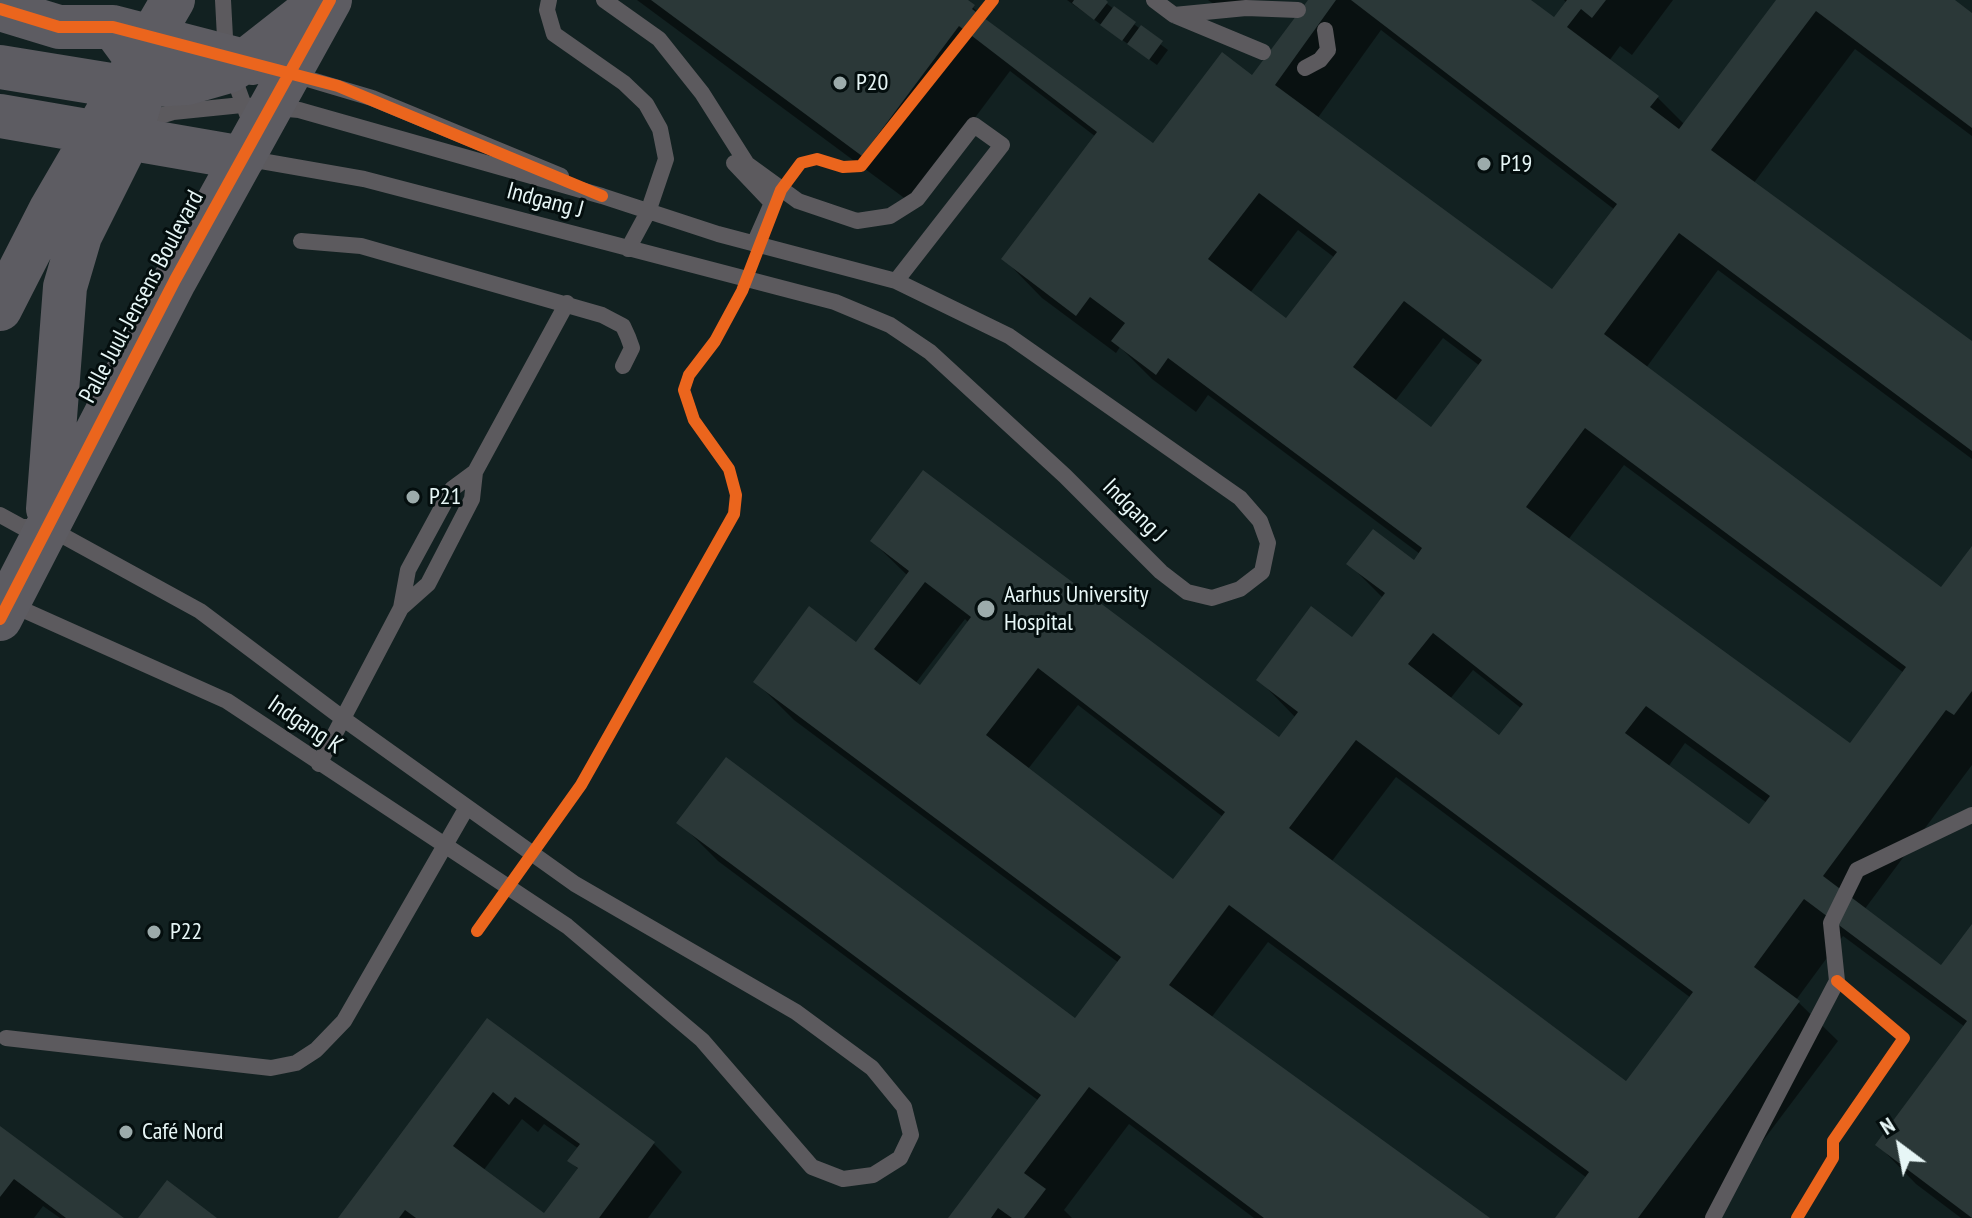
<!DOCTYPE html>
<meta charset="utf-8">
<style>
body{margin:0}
#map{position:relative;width:1972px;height:1218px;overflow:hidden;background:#122121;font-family:"PT Sans Narrow",sans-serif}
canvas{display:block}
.north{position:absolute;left:1860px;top:1106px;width:80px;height:80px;-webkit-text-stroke:6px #040e0e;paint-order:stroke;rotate:328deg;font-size:22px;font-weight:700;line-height:32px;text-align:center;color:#e7f6f6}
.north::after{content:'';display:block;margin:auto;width:28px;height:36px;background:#e7f6f6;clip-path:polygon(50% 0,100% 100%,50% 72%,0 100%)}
</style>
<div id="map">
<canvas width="1972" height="1218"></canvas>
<div class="north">N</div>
</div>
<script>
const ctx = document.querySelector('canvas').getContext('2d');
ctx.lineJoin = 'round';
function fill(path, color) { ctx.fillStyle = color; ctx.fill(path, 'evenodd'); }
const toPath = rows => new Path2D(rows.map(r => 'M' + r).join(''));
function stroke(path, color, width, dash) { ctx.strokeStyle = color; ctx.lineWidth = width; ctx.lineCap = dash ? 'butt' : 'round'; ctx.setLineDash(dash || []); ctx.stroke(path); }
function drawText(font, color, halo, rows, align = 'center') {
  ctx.font = font + ' "PT Sans Narrow",sans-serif'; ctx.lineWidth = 6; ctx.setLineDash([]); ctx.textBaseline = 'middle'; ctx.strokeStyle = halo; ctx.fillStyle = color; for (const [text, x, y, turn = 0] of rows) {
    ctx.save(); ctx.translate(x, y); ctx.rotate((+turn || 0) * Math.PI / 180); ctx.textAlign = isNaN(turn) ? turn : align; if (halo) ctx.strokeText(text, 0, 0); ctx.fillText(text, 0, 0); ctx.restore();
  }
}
const shadow = toPath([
 [637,0,965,0,998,31,1153,146,1253,77,1311,0,1528,0,1554,20,1567,3,1564,0,1673,0,1632,55,1620,46,1609,61,1657,97,1684,124,1778,0,1951,0,1972,16,1972,136,1855,49,1753,184,1972,343,1972,459,1718,270,1646,368,1942,589,1972,549,1972,765,1864,910,1941,968,1972,927,1972,1218,1961,1218,1916,1184,1878,1145,1965,1027,1843,936,1796,1000,1838,1041,1705,1218,1558,1218,1587,1178,1268,942,1211,1018,1487,1218,1254,1218,1129,1124,1064,1210,1072,1218,951,1218,1039,1101,718,861,679,822,1075,1021,1119,963,794,720,755,681,857,645,908,576,872,541,1279,740,1296,718,1259,680,1352,640,1383,598,1349,564,1414,562,1420,554,1208,395,1196,412,1152,379,1120,347,1116,353,1042,298,1004,259,1096,137,1010,71,911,203],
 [1381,30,1615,210,1552,291,1317,119],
 [1298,230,1335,258,1286,321,1250,293],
 [1443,338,1480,366,1432,429,1395,401],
 [1624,465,1904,673,1851,745,1568,540],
 [965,619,969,623,920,688,915,684],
 [1473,670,1522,709,1499,738,1450,699],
 [1078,705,1223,817,1173,882,1028,769],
 [1685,743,1767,803,1750,826,1668,767],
 [1396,777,1691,998,1626,1083,1332,861],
 [1067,0,1102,0,1168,50,1157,65],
 [1208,0,1245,0,1232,17],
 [488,1021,654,1144,682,1172,648,1218,341,1218],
 [522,1119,538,1132,544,1124,579,1149,570,1161,579,1170,545,1216,483,1171],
 [0,1129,120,1218,60,1218,43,1206,34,1218,0,1218]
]);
const building = toPath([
 [651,0,968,0,975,5,972,9,1153,143,1222,52,1252,75,1308,0,1336,0,1275,85,1552,289,1617,204,1351,0,1531,0,1554,17,1567,0,1606,0,1592,18,1581,9,1567,27,1659,96,1650,107,1679,129,1776,0,1955,0,1972,13,1972,128,1816,11,1711,150,1972,341,1972,451,1679,233,1604,334,1941,587,1972,546,1972,691,1954,715,1946,710,1823,876,1941,965,1972,924,1972,1218,1875,1145,1967,1021,1804,899,1754,967,1800,1001,1638,1218,1555,1218,1589,1172,1229,905,1169,985,1490,1218,1264,1218,1089,1087,1024,1173,1046,1189,1024,1218,1012,1218,998,1208,991,1218,948,1218,1041,1095,676,823,726,757,1075,1018,1121,957,753,682,809,606,856,642,909,571,870,541,923,470,1279,737,1298,712,1256,680,1311,606,1352,637,1385,593,1346,564,1373,529,1414,560,1422,548,1168,358,1156,375,1111,341,1125,323,1090,297,1076,316,1001,259,1097,132,959,26,862,156],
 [1259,193,1337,252,1286,318,1208,259],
 [1404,301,1482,360,1431,427,1353,367],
 [1585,428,1906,667,1850,743,1526,507],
 [925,582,971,617,920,685,874,649],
 [1433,633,1523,704,1499,735,1408,664],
 [1038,668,1225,812,1173,879,986,735],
 [1646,706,1770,796,1749,824,1625,733],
 [1356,740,1693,992,1626,1081,1289,828],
 [1074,0,1106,0,1108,2,1094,20,1072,3],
 [1114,6,1136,22,1122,41,1100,25],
 [1141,25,1163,41,1149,60,1127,44],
 [487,1018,655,1142,599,1218,416,1218,405,1210,399,1218,338,1218],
 [493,1092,509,1105,515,1097,580,1144,567,1161,578,1168,544,1213,453,1146],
 [0,1126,124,1218,66,1218,14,1179,0,1197],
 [167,1180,217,1218,138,1218]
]);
const lane = toPath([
 [223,0,226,56,247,114],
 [549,0,547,10,554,34,624,83,646,104,660,129,666,159,648,212,628,249],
 [604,0,659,39,702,93,747,164,798,201,857,221,890,216,917,199,974,125,1002,145,896,281],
 [1154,0,1174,15],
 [1263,52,1174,15,1246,8,1298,10],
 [1305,68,1320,60,1328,50,1325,30],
 [291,74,372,98,561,176],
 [140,122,173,112,242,105,299,110,602,196,718,234,896,281,1009,336,1240,498,1260,521,1268,543,1262,572,1240,589,1212,598,1187,592,1161,572,1065,476,930,352,890,325,835,302,364,179,244,158],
 [734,163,772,203,754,244],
 [301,241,361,246,602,315,623,326,628,337,632,348,623,366],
 [0,515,22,527,47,527,200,611,345,720,575,884,796,1012,872,1068,904,1107,911,1135,900,1158,873,1175,843,1179,812,1167,702,1040,567,926,227,701,8,603],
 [401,608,428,584,472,499,475,472,567,303],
 [319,764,401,608,408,570,452,489,475,472],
 [6,1038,271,1068,296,1063,316,1050,344,1021,467,807],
 [1713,1218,1837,981,1831,923,1857,870,1972,815]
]);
const secondary = toPath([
 [0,9,59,27,113,27,252,63],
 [0,67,123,87,187,83,229,71,245,61,319,3],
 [0,116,243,158],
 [0,309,51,209,173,0],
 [48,509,65,287,80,236,129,138,144,88,138,61,113,27],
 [0,619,175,280,330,0]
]);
const cycleway = toPath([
 [0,9,59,27,113,27,338,86,602,196],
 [0,619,175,280,330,0],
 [477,931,581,785,734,514,736,495,729,469,694,420,684,390,689,375,715,341,742,291,781,190,801,163,817,159,843,167,861,166,993,0],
 [1797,1218,1833,1158,1833,1141,1904,1038,1837,981]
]);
const markers = [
 [840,83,8,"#9cabab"],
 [1484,164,8,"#9cabab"],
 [413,497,8,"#9cabab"],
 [986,609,10,"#9cabab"],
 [154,932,8,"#9cabab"],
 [126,1132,8,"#9cabab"]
];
const poiNames = [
 ["P20",856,83],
 ["P19",1500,164],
 ["P21",429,497],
 ["Aarhus University",1004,595],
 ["Hospital",1004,623],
 ["P22",170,932],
 ["Café Nord",142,1132]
];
const streetNames = [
 ["Indgang J",545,201,15],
 ["Palle Juul-Jensens Boulevard",142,297,-62],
 ["Indgang J",1134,511,45],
 ["Indgang K",305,725,34]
];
fill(shadow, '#0007');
fill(building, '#2b3838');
stroke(lane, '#5c5a5e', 16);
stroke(secondary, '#5d5c62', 44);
stroke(cycleway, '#eb651d', 12);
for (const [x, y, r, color] of markers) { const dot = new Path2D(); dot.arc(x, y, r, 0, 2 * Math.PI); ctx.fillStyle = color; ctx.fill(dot); stroke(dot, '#040e0e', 3); }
drawText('24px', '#e7f6f6', '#040e0e', poiNames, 'left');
drawText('24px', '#e7f6f6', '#040e0e', streetNames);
</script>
